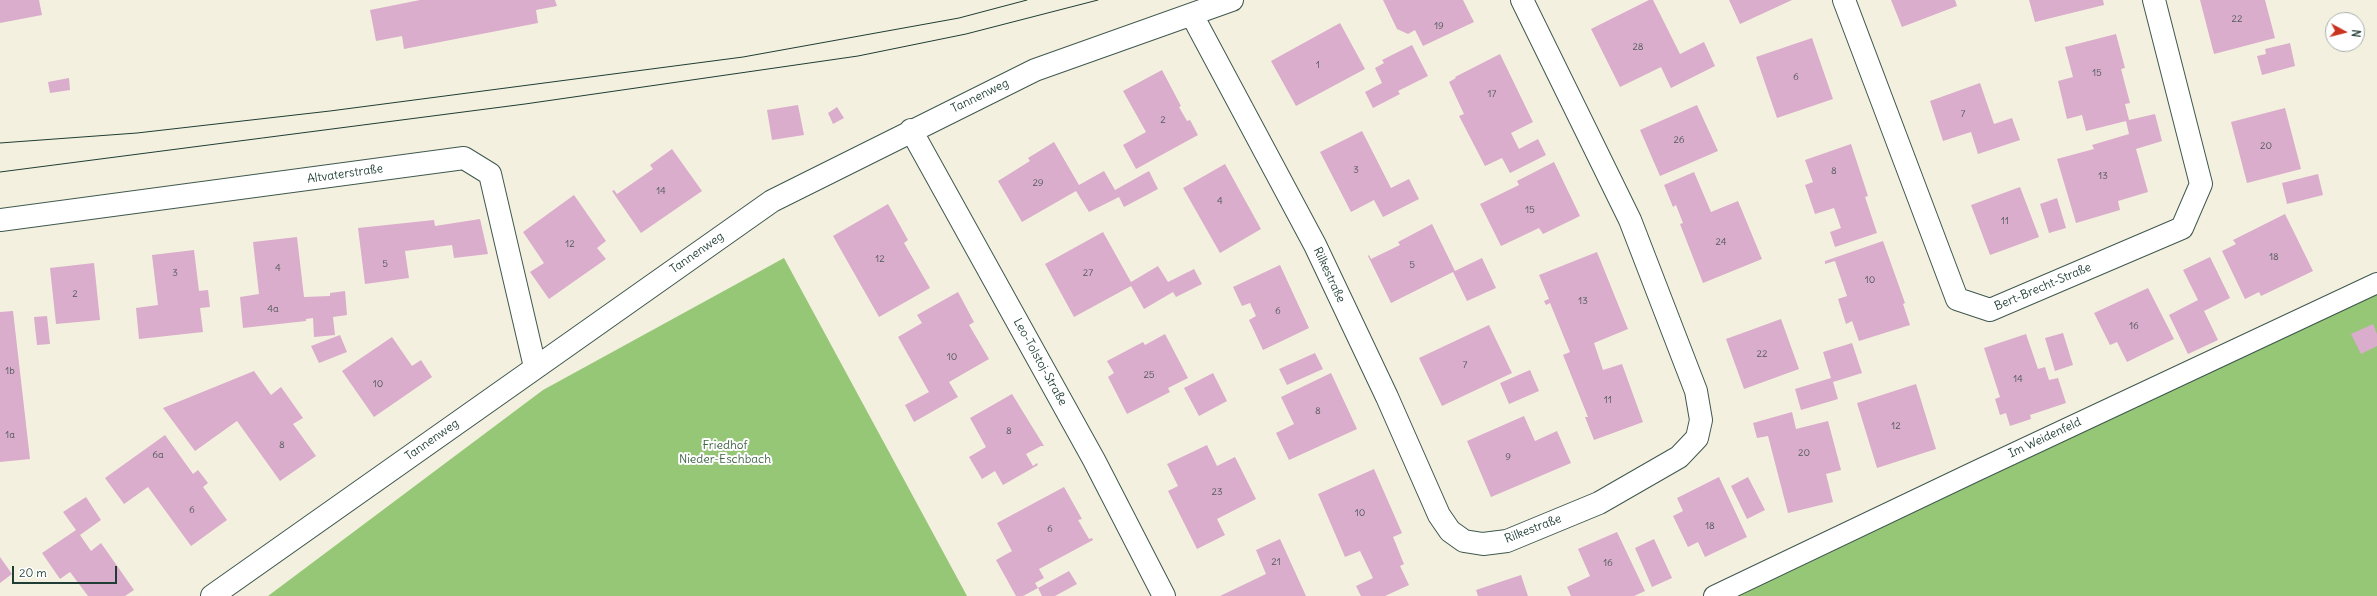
<!DOCTYPE html>
<meta charset="utf-8">
<style>
body{margin:0}
#map{position:relative;width:2377px;height:596px;overflow:hidden;background:#f4f0df;font-family:Delius,sans-serif}
canvas{display:block}
.north{position:absolute;left:2325px;top:12px;width:40px;height:40px;box-sizing:border-box;background:#fff;border:1px solid #a5b1ae;border-radius:50%;rotate:97deg;font-size:11px;font-weight:700;line-height:16px;text-align:center;color:#1f3d34}
.north::after{content:'';display:block;margin:auto;width:14px;height:18px;background:#c8321e;clip-path:polygon(50% 0,100% 100%,50% 72%,0 100%)}
.scale{position:absolute;left:12px;top:566px;width:105px;height:18px;box-sizing:border-box;border:2px solid #1f3d34;border-top:0;padding-left:5px;font-size:12px;line-height:14px;white-space:nowrap;color:#1f3d34;-webkit-text-stroke:3px #fff;paint-order:stroke}
</style>
<div id="map">
<canvas width="2377" height="596"></canvas>
<div class="north">N</div>
<div class="scale">20 m</div>
</div>
<script>
const ctx = document.querySelector('canvas').getContext('2d');
ctx.lineJoin = 'round';
function fill(path, color) { ctx.fillStyle = color; ctx.fill(path, 'evenodd'); }
const toPath = rows => new Path2D(rows.map(r => 'M' + r).join(''));
function stroke(path, color, width, dash) { ctx.strokeStyle = color; ctx.lineWidth = width; ctx.lineCap = dash ? 'butt' : 'round'; ctx.setLineDash(dash || []); ctx.stroke(path); }
function drawText(font, color, halo, rows, align = 'center') {
  ctx.font = font + ' Delius,sans-serif'; ctx.lineWidth = 4; ctx.setLineDash([]); ctx.textBaseline = 'middle'; ctx.strokeStyle = halo; ctx.fillStyle = color; for (const [text, x, y, turn = 0] of rows) {
    ctx.save(); ctx.translate(x, y); ctx.rotate((+turn || 0) * Math.PI / 180); ctx.textAlign = isNaN(turn) ? turn : align; if (halo) ctx.strokeText(text, 0, 0); ctx.fillText(text, 0, 0); ctx.restore();
  }
}
const green = toPath([
 [784,258,967,596,268,596,543,390],
 [2377,293,2377,596,1735,596]
]);
const building = toPath([
 [0,0,39,0,42,15,0,23],
 [420,0,555,0,557,6,536,10,538,23,404,49,402,36,376,41,370,10],
 [1383,0,1463,0,1474,22,1423,46,1415,30,1408,34,1397,29],
 [1649,0,1653,0,1680,54,1704,42,1715,66,1671,88,1661,67,1620,87,1591,29],
 [1729,0,1792,0,1740,24],
 [1891,0,1955,0,1957,6,1902,27],
 [2029,0,2103,0,2104,5,2035,22],
 [2200,0,2265,0,2275,38,2214,54],
 [1340,23,1365,69,1296,106,1271,61],
 [2116,34,2125,68,2121,69,2130,103,2125,104,2129,120,2155,114,2162,141,2136,149,2148,192,2118,201,2120,210,2076,223,2057,159,2094,149,2092,145,2129,134,2126,121,2086,131,2082,115,2067,119,2058,81,2073,77,2065,47],
 [1812,38,1833,99,1777,118,1756,57],
 [2290,43,2295,66,2262,75,2257,56,2266,54,2265,49],
 [1412,45,1428,76,1398,91,1400,94,1373,108,1365,92,1382,83,1375,68,1384,63,1382,60],
 [1500,54,1533,122,1511,133,1519,149,1538,139,1546,155,1510,173,1502,158,1485,166,1459,116,1464,114,1449,82,1456,78,1455,77],
 [1162,70,1181,106,1179,107,1187,121,1190,120,1198,135,1136,169,1123,145,1146,132,1123,91],
 [69,78,70,90,50,93,48,82],
 [1980,83,1994,124,2012,118,2020,140,1978,154,1971,132,1943,141,1930,101],
 [798,105,804,135,772,140,767,110],
 [1697,105,1718,151,1660,176,1640,130],
 [837,107,844,118,833,124,828,113],
 [2285,108,2301,169,2247,183,2231,122],
 [1362,131,1391,188,1409,179,1419,199,1383,217,1374,200,1351,212,1320,152],
 [1054,142,1079,185,1104,171,1115,190,1149,171,1158,189,1124,207,1119,197,1089,212,1076,191,1022,222,998,181,1030,161,1028,158],
 [1851,144,1868,196,1865,197,1877,233,1835,247,1830,232,1841,228,1834,208,1815,214,1805,185,1813,182,1805,160],
 [672,149,702,191,641,233,612,191,614,190,617,194,653,169,650,165],
 [1554,162,1580,216,1543,234,1539,228,1501,246,1480,204,1519,185,1517,181],
 [1225,164,1261,229,1220,253,1183,188],
 [1694,172,1711,212,1738,201,1762,259,1703,283,1680,224,1683,223,1676,205,1673,207,1664,185],
 [2318,174,2323,195,2287,204,2282,183],
 [2020,187,2039,237,1990,255,1971,205],
 [574,195,606,241,597,248,606,259,549,299,530,272,544,263,523,232],
 [2057,198,2066,228,2049,233,2040,204],
 [888,204,908,240,904,243,930,288,879,317,833,236],
 [2285,214,2313,271,2261,296,2259,292,2245,299,2222,251,2236,244,2233,240],
 [480,219,488,254,454,258,452,245,405,251,409,278,365,284,358,228,434,220,435,226],
 [1432,224,1455,271,1482,258,1496,288,1467,301,1453,272,1391,303,1368,256,1369,255,1371,259,1400,245,1398,242],
 [1103,232,1131,282,1158,266,1168,282,1194,269,1202,284,1176,297,1173,292,1144,309,1131,286,1074,317,1045,264],
 [297,237,304,297,330,296,330,293,345,291,347,315,333,317,335,335,314,337,313,318,306,319,306,321,243,328,240,297,259,294,253,242],
 [1883,241,1905,303,1903,304,1910,325,1859,341,1852,321,1846,324,1838,299,1847,296,1835,261,1825,264,1825,261],
 [194,250,199,291,208,290,210,307,200,308,203,332,139,339,136,308,158,305,152,255],
 [1597,252,1628,329,1594,343,1603,370,1622,364,1643,422,1594,440,1585,417,1588,417,1563,355,1570,352,1550,303,1546,305,1544,301,1549,299,1539,275],
 [2210,257,2230,298,2204,311,2218,340,2188,354,2169,315,2198,300,2183,270],
 [94,263,100,320,56,324,50,268],
 [1280,265,1309,328,1263,350,1249,320,1256,316,1250,303,1242,306,1233,287],
 [2148,288,2174,339,2127,362,2117,342,2110,345,2094,313],
 [958,292,974,322,969,325,989,359,949,382,958,397,914,422,905,405,929,392,898,337,922,323,917,315],
 [13,311,30,459,0,462,0,312],
 [47,316,50,344,37,345,34,317],
 [1781,319,1799,369,1744,389,1726,339],
 [2373,324,2377,334,2377,346,2361,354,2351,334],
 [1489,325,1512,373,1442,406,1419,358],
 [2063,333,2073,365,2055,371,2045,338],
 [1165,334,1188,378,1168,388,1170,392,1127,414,1108,377,1114,373,1107,361,1143,342,1145,345],
 [2026,334,2038,369,2045,367,2049,380,2058,378,2066,403,2030,415,2031,419,2010,426,2006,413,2000,415,1995,399,2000,397,1984,348],
 [340,335,347,352,319,363,311,346],
 [392,337,412,366,421,360,432,377,374,417,342,371],
 [1852,343,1862,373,1833,382,1838,399,1801,410,1795,389,1831,378,1823,352],
 [1315,353,1323,369,1287,385,1279,369],
 [1530,370,1539,391,1509,404,1500,383],
 [254,371,271,395,281,387,303,418,293,424,316,456,280,481,237,421,195,451,163,408],
 [1213,373,1227,401,1199,416,1184,388],
 [1331,373,1357,429,1289,460,1276,433,1294,424,1281,397],
 [1916,384,1936,449,1877,468,1857,403],
 [1012,394,1044,446,1041,446,1026,454,1033,466,1037,463,1038,465,1003,485,995,471,982,479,969,457,986,447,970,418],
 [1792,412,1796,429,1828,421,1841,470,1826,474,1833,502,1788,513,1768,436,1757,438,1753,423],
 [1524,416,1535,441,1557,431,1571,463,1491,497,1467,441],
 [165,435,193,474,198,470,208,483,203,487,227,520,191,546,148,487,124,504,105,478],
 [1207,445,1217,466,1235,457,1256,499,1217,519,1225,535,1197,549,1168,491,1178,486,1167,464],
 [1374,469,1402,533,1393,537,1404,564,1400,566,1409,585,1385,596,1361,596,1356,586,1373,578,1360,551,1345,557,1318,494],
 [1719,477,1747,537,1705,557,1698,542,1688,547,1673,516,1683,511,1677,498],
 [1748,477,1765,510,1747,519,1731,486],
 [1064,487,1082,519,1078,520,1089,539,1092,538,1093,540,1039,569,1044,578,1035,583,1038,588,1023,596,1016,596,996,560,1012,551,997,523],
 [86,497,101,520,80,535,91,551,101,543,134,590,125,596,88,596,70,572,60,579,42,553,76,530,63,512],
 [1617,532,1645,591,1634,596,1571,596,1567,587,1590,576,1578,549],
 [1280,539,1306,596,1220,596,1266,574,1256,550],
 [1654,539,1672,578,1652,587,1635,548],
 [0,557,12,574,0,583],
 [1069,571,1077,584,1055,596,1042,596,1038,588],
 [1521,575,1528,596,1478,596,1476,590]
]);
const lane = toPath([
 [1714,596,1974,472,2377,283]
]);
const street = toPath([
 [1844,0,1957,299,1990,310,2182,228,2201,184,2154,0],
 [1192,15,1315,245,1387,397,1439,515,1450,531,1464,541,1483,544,1507,541,1599,503,1679,457,1697,438,1701,420,1696,391,1630,220,1522,0],
 [911,130,1094,460,1164,596],
 [0,220,464,158,490,174,535,367],
 [212,596,772,201,1035,70,1232,0]
]);
const tram = toPath([
 [0,143,137,133,330,111,743,57,959,18,1027,0],
 [0,172,525,104,858,56,966,34,1098,0]
]);
const numberNames = [
 ["22",2237,19],
 ["19",1439,26],
 ["28",1638,47],
 ["1",1318,65],
 ["15",2097,73],
 ["6",1796,77],
 ["17",1492,94],
 ["7",1963,114],
 ["2",1163,120],
 ["26",1679,140],
 ["20",2266,146],
 ["3",1356,170],
 ["8",1834,171],
 ["13",2103,176],
 ["29",1038,183],
 ["14",661,191],
 ["4",1220,201],
 ["15",1530,210],
 ["11",2005,221],
 ["24",1721,242],
 ["12",570,244],
 ["18",2274,257],
 ["12",880,259],
 ["5",385,264],
 ["5",1412,265],
 ["4",278,268],
 ["3",175,273],
 ["27",1088,273],
 ["10",1870,280],
 ["2",75,294],
 ["13",1583,301],
 ["4a",273,309],
 ["6",1278,311],
 ["16",2134,326],
 ["22",1762,354],
 ["10",952,357],
 ["7",1465,365],
 ["1b",10,371],
 ["25",1149,375],
 ["14",2018,379],
 ["10",378,384],
 ["11",1608,400],
 ["8",1318,411],
 ["12",1896,426],
 ["8",1009,431],
 ["1a",10,435],
 ["8",282,445],
 ["20",1804,453],
 ["6a",158,455],
 ["9",1508,457],
 ["23",1217,492],
 ["6",192,510],
 ["10",1360,513],
 ["18",1710,526],
 ["6",1050,529],
 ["21",1276,562],
 ["16",1608,563]
];
const streetNames = [
 ["Tannenweg",980,96,-26],
 ["Altvaterstraße",345,174,-8],
 ["Tannenweg",697,253,-35],
 ["Rilkestraße",1329,275,65],
 ["Bert-Brecht-Straße",2043,287,-23],
 ["Leo-Tolstoj-Straße",1040,362,61],
 ["Im Weidenfeld",2045,438,-25],
 ["Tannenweg",432,440,-35],
 ["Rilkestraße",1533,529,-21]
];
const parkNames = [
 ["Friedhof",725,446],
 ["Nieder-Eschbach",725,460]
];
fill(green, '#95c777');
fill(building, '#d9adcb');
stroke(lane, '#3f584e', 22);
stroke(street, '#3f584e', 24);
stroke(lane, '#fff', 20);
stroke(street, '#fff', 22);
stroke(tram, '#1f3d34', 1);
drawText('10px', '#4e595a', null, numberNames);
drawText('12px', '#1f3d34', '#fff', streetNames);
drawText('12px', '#426648', '#fff', parkNames);
</script>
